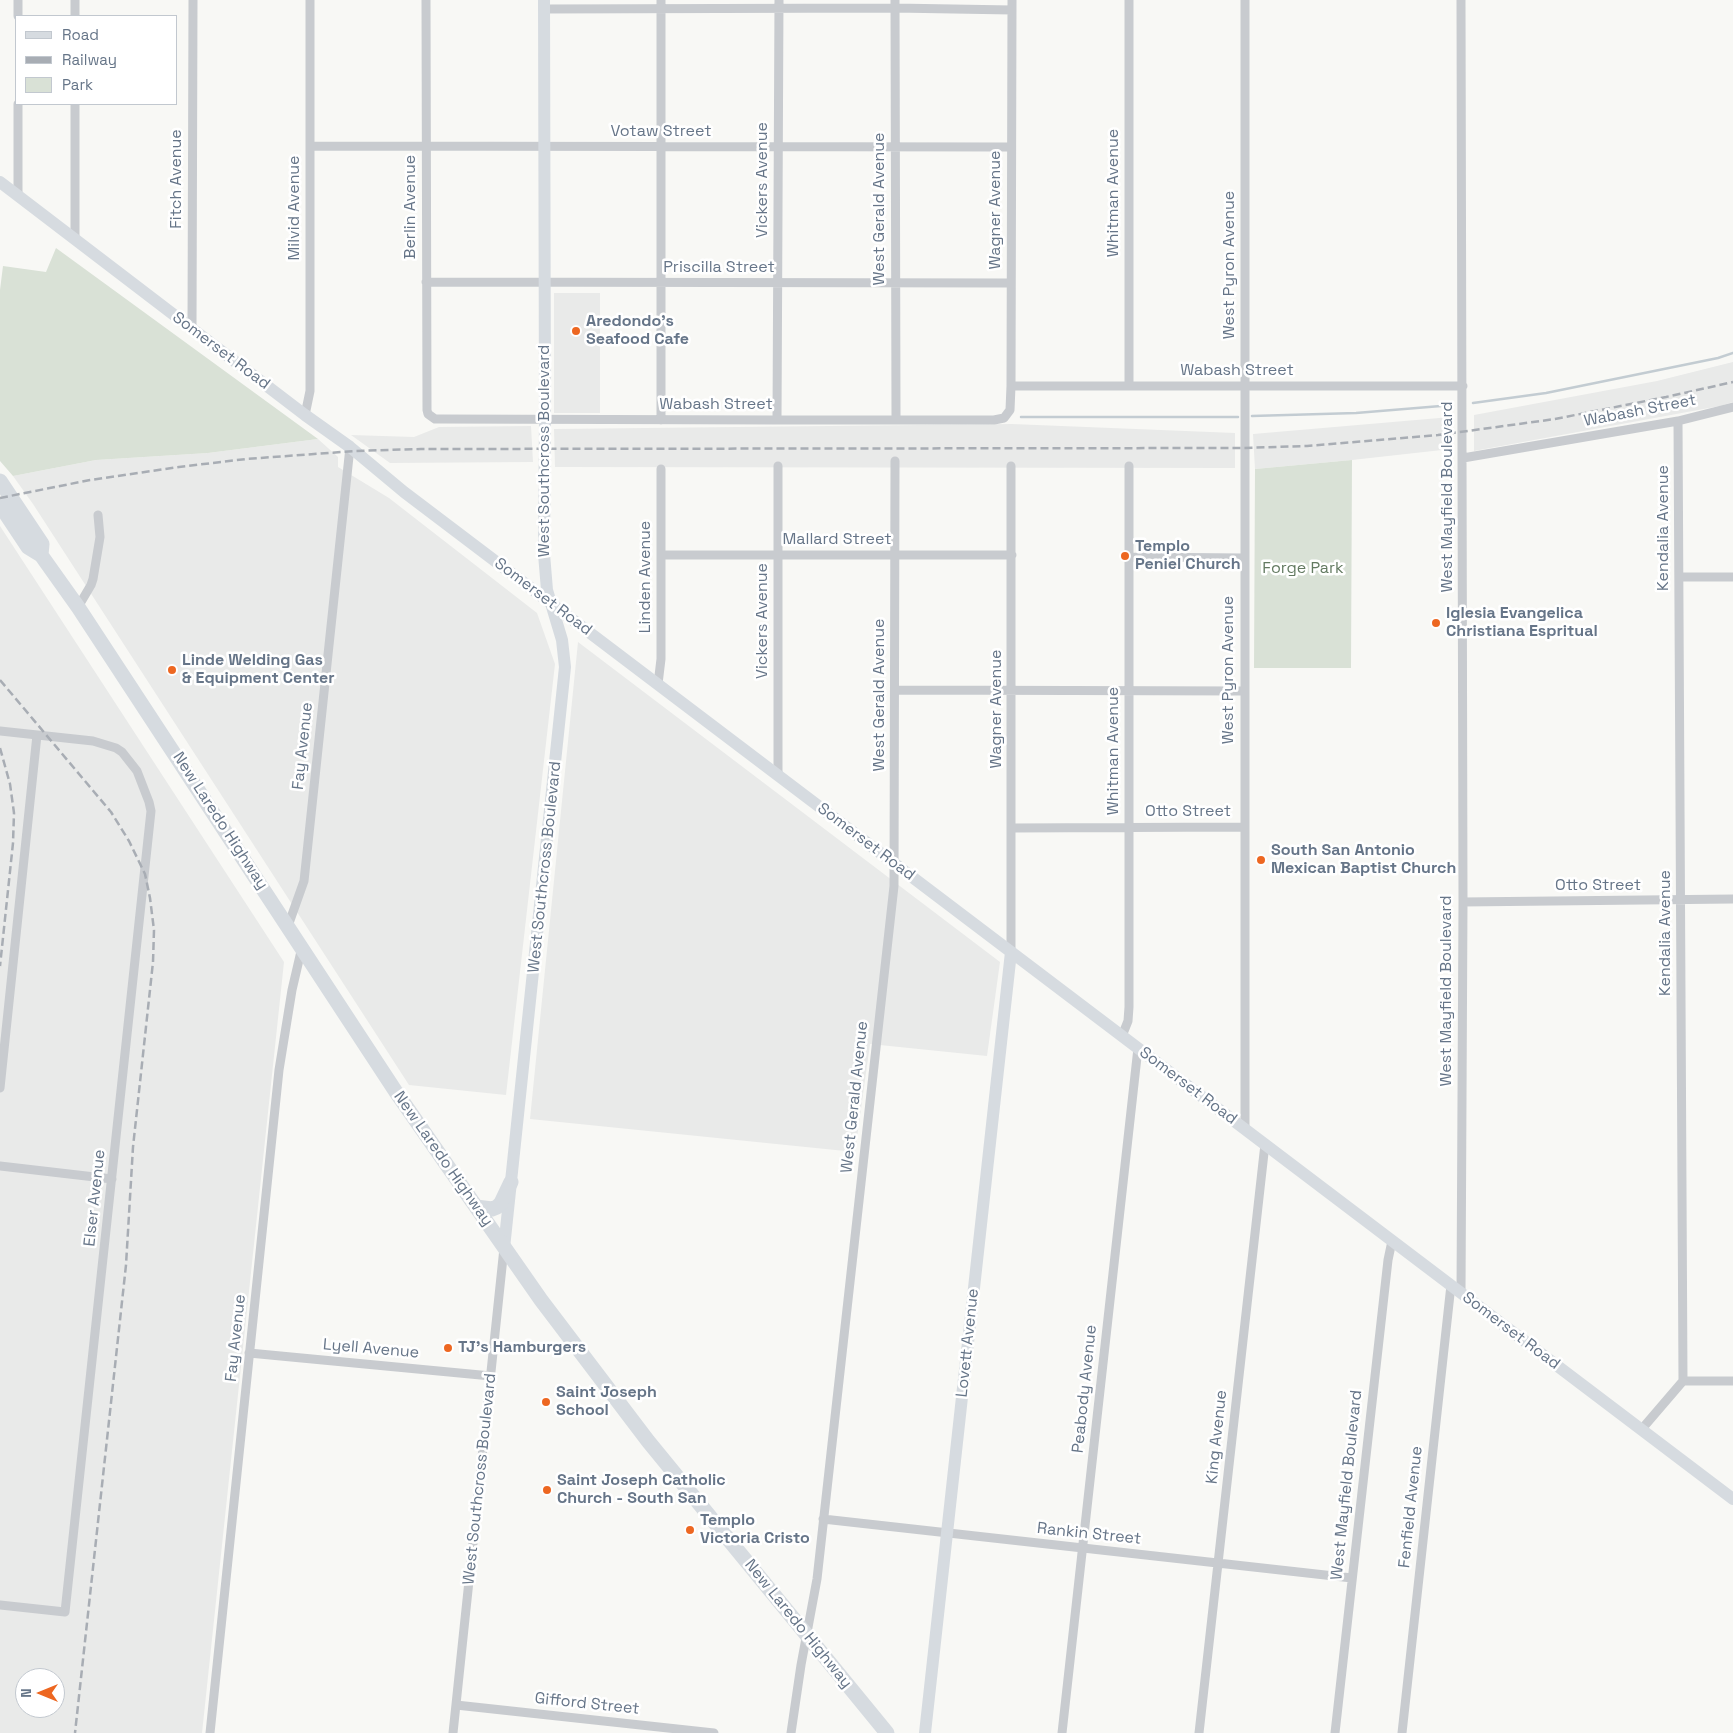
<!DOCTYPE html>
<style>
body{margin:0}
#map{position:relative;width:1733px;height:1733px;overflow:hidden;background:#f8f8f5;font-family:"Space Grotesk",sans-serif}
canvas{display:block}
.legend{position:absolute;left:15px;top:15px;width:162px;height:90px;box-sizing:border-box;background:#fff;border:1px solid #c2c8cf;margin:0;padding:6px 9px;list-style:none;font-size:15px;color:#667588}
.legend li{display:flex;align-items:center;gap:10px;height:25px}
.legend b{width:25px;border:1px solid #c2c8cf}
.north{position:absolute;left:15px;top:1668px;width:50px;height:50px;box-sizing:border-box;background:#fff;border:1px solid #c2c8cf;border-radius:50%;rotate:270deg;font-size:14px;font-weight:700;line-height:20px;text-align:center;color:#667588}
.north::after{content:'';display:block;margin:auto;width:18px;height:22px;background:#ed6721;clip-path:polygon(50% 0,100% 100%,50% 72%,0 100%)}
</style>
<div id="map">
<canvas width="1733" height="1733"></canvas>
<ul class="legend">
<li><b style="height:6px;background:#d6dbe0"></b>Road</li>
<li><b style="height:6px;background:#a8adb4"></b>Railway</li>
<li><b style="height:14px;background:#d9e1d6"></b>Park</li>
</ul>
<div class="north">N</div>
</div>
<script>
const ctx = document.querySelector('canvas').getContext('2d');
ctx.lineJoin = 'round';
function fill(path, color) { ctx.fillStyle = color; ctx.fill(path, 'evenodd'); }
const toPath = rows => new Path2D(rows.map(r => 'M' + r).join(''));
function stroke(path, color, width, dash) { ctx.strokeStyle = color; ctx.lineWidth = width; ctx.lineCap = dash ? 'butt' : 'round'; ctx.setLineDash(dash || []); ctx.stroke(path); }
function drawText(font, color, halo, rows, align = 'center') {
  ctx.font = font + ' "Space Grotesk",sans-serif'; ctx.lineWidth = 5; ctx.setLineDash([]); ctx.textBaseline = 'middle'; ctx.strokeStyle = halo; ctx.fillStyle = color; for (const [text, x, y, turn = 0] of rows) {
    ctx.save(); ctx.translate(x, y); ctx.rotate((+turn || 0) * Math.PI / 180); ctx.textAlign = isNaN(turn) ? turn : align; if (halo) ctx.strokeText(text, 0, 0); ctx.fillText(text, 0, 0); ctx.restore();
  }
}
const built = toPath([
 [554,293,600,293,600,413,554,413],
 [1733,362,1733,402,1720,406,1474,451,1474,415,1657,381],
 [1451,417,1451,449,1352,460,1255,469,1253,434],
 [1012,424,1235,433,1235,468,555,467,554,429],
 [531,426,533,462,390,463,351,435,414,437,439,427],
 [318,439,338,457,338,467,389,498,537,613,555,664,506,1095,409,1085,33,504,13,476,96,460,208,453],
 [0,526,284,962,202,1733,0,1733],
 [25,1678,55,1678,55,1708,25,1708],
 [578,642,1000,962,987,1056,870,1044,855,1152,530,1119]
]);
const green = toPath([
 [56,248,318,439,208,453,96,460,13,476,0,461,0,290,3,266,46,272],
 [1352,460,1351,668,1254,668,1255,469]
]);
const stream = toPath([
 [1473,403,1546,393,1718,358,1733,353],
 [1252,416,1356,413,1453,405],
 [1021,417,1238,417]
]);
const street = toPath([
 [75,0,75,16],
 [426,0,427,410,428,414,435,419,439,419,777,420,994,420,1004,418,1010,410,1011,386,1012,0],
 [661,0,661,420],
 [895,0,896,419],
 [1129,0,1129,386],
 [1245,0,1245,1129],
 [544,9,895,8,1012,10],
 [18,16,18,0],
 [310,146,1011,147],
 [18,196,18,104],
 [75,239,75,104],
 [426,282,1011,283],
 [192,329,193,0],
 [1011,386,1463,386],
 [305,415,310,391,310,0],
 [777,420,779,0],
 [1463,458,1678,421,1733,407],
 [778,466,778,775],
 [1011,466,1011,952],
 [661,555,1012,555],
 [1129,557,1244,558],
 [1680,577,1733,577],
 [78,607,91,585,93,579,100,537,98,515],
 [658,684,661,659,661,469],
 [895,690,1244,691],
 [0,731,93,741,116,748,122,752,137,771,149,802,151,811,65,1612,0,1605],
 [1012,828,1244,827],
 [1463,902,1733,899],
 [288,926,304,881,350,447],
 [1122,1036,1128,1021,1129,1007,1129,466],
 [0,1088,37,735],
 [0,1166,112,1179],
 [1461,1293,1463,902,1461,0],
 [249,1353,491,1376],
 [1683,1381,1733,1381],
 [1641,1430,1683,1381,1678,421],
 [823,1519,1352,1578],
 [456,1705,714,1733],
 [210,1733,279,1070,292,990,302,947],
 [453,1733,504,1248],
 [791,1733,801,1665,817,1579,894,886,895,461],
 [1062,1733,1138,1048],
 [1199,1733,1265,1144],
 [1335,1733,1388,1260,1392,1241],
 [1402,1733,1451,1285]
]);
const secondary = toPath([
 [0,182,305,415,350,447,404,492,1733,1499],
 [504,1248,565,667,562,640,547,590,544,554,545,419,544,0],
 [925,1733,1011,952]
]);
const primary = toPath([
 [0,481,42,544,41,555],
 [0,505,28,547,41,555,78,607,396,1092,541,1300,648,1441,887,1733],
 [476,1207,492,1209,497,1207,501,1203,511,1182]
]);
const rail = toPath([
 [0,498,90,480,179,467,246,459,355,451,421,449,1244,448,1307,446,1438,435,1555,419,1666,397,1733,382],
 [0,680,111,812,129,841,145,874,150,898,154,930,153,962,133,1147,126,1265,75,1733],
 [0,748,10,784,14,813,13,843,0,966]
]);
const markers = [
 [576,331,5,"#ed6721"],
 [1125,556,5,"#ed6721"],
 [1436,623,5,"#ed6721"],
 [172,670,5,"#ed6721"],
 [1261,860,5,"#ed6721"],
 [448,1348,5,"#ed6721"],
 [546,1402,5,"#ed6721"],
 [547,1490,5,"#ed6721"],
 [690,1530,5,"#ed6721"]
];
const streetNames = [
 ["Votaw Street",661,132],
 ["Fitch Avenue",177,179,-90],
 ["Vickers Avenue",763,180,-90],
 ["Whitman Avenue",1114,193,-90],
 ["Berlin Avenue",411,207,-90],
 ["Milvid Avenue",295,208,-90],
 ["West Gerald Avenue",880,209,-90],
 ["Wagner Avenue",996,210,-90],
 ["West Pyron Avenue",1230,265,-90],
 ["Priscilla Street",719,268],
 ["Somerset Road",221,351,37],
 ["Wabash Street",1237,371],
 ["Wabash Street",716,405],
 ["Wabash Street",1640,411,-11],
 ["West Southcross Boulevard",545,451,-90],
 ["West Mayfield Boulevard",1448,497,-90],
 ["Kendalia Avenue",1664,528,-90],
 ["Mallard Street",837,540],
 ["Linden Avenue",646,577,-90],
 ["Somerset Road",543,597,37],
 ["Vickers Avenue",763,621,-90],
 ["West Pyron Avenue",1229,670,-90],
 ["West Gerald Avenue",880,695,-90],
 ["Wagner Avenue",997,709,-90],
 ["Fay Avenue",303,746,-84],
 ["Whitman Avenue",1114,751,-90],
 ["Otto Street",1188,812],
 ["New Laredo Highway",220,821,57],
 ["Somerset Road",866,842,37],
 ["West Southcross Boulevard",545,867,-84],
 ["Otto Street",1598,886],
 ["Kendalia Avenue",1666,933,-90],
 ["West Mayfield Boulevard",1447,991,-90],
 ["Somerset Road",1188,1086,37],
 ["West Gerald Avenue",855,1097,-84],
 ["New Laredo Highway",443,1159,55],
 ["Elser Avenue",95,1198,-84],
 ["Somerset Road",1511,1331,37],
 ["Fay Avenue",236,1338,-84],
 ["Lovett Avenue",968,1343,-84],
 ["Lyell Avenue",371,1349,5],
 ["Peabody Avenue",1085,1389,-84],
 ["King Avenue",1217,1437,-84],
 ["West Southcross Boulevard",480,1479,-84],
 ["West Mayfield Boulevard",1347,1485,-84],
 ["Fenfield Avenue",1411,1507,-84],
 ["Rankin Street",1089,1534,6],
 ["New Laredo Highway",798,1624,51],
 ["Gifford Street",587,1704,6]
];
const poiNames = [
 ["Aredondo's",586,322],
 ["Seafood Cafe",586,340],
 ["Templo",1135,547],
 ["Peniel Church",1135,565],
 ["Iglesia Evangelica",1446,614],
 ["Christiana Espritual",1446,632],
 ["Linde Welding Gas",182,661],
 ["& Equipment Center",182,679],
 ["South San Antonio",1271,851],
 ["Mexican Baptist Church",1271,869],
 ["TJ's Hamburgers",458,1348],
 ["Saint Joseph",556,1393],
 ["School",556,1411],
 ["Saint Joseph Catholic",557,1481],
 ["Church - South San",557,1499],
 ["Templo",700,1521],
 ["Victoria Cristo",700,1539]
];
const parkNames = [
 ["Forge Park",1303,569]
];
fill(built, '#e9eae9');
fill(green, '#d9e1d6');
stroke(stream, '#c3ccd2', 2.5);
stroke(street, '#c8cbcf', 9);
stroke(secondary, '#d6dbe0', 12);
stroke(primary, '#d6dbe0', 15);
stroke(rail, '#a8adb4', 2.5, [8, 4]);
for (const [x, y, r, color] of markers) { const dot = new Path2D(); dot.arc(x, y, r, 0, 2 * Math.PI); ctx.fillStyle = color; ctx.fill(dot); stroke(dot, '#fff', 2); }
drawText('16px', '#667588', '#fff', streetNames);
drawText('bold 16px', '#667588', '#fff', poiNames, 'left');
drawText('16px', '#637a61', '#fff', parkNames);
</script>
